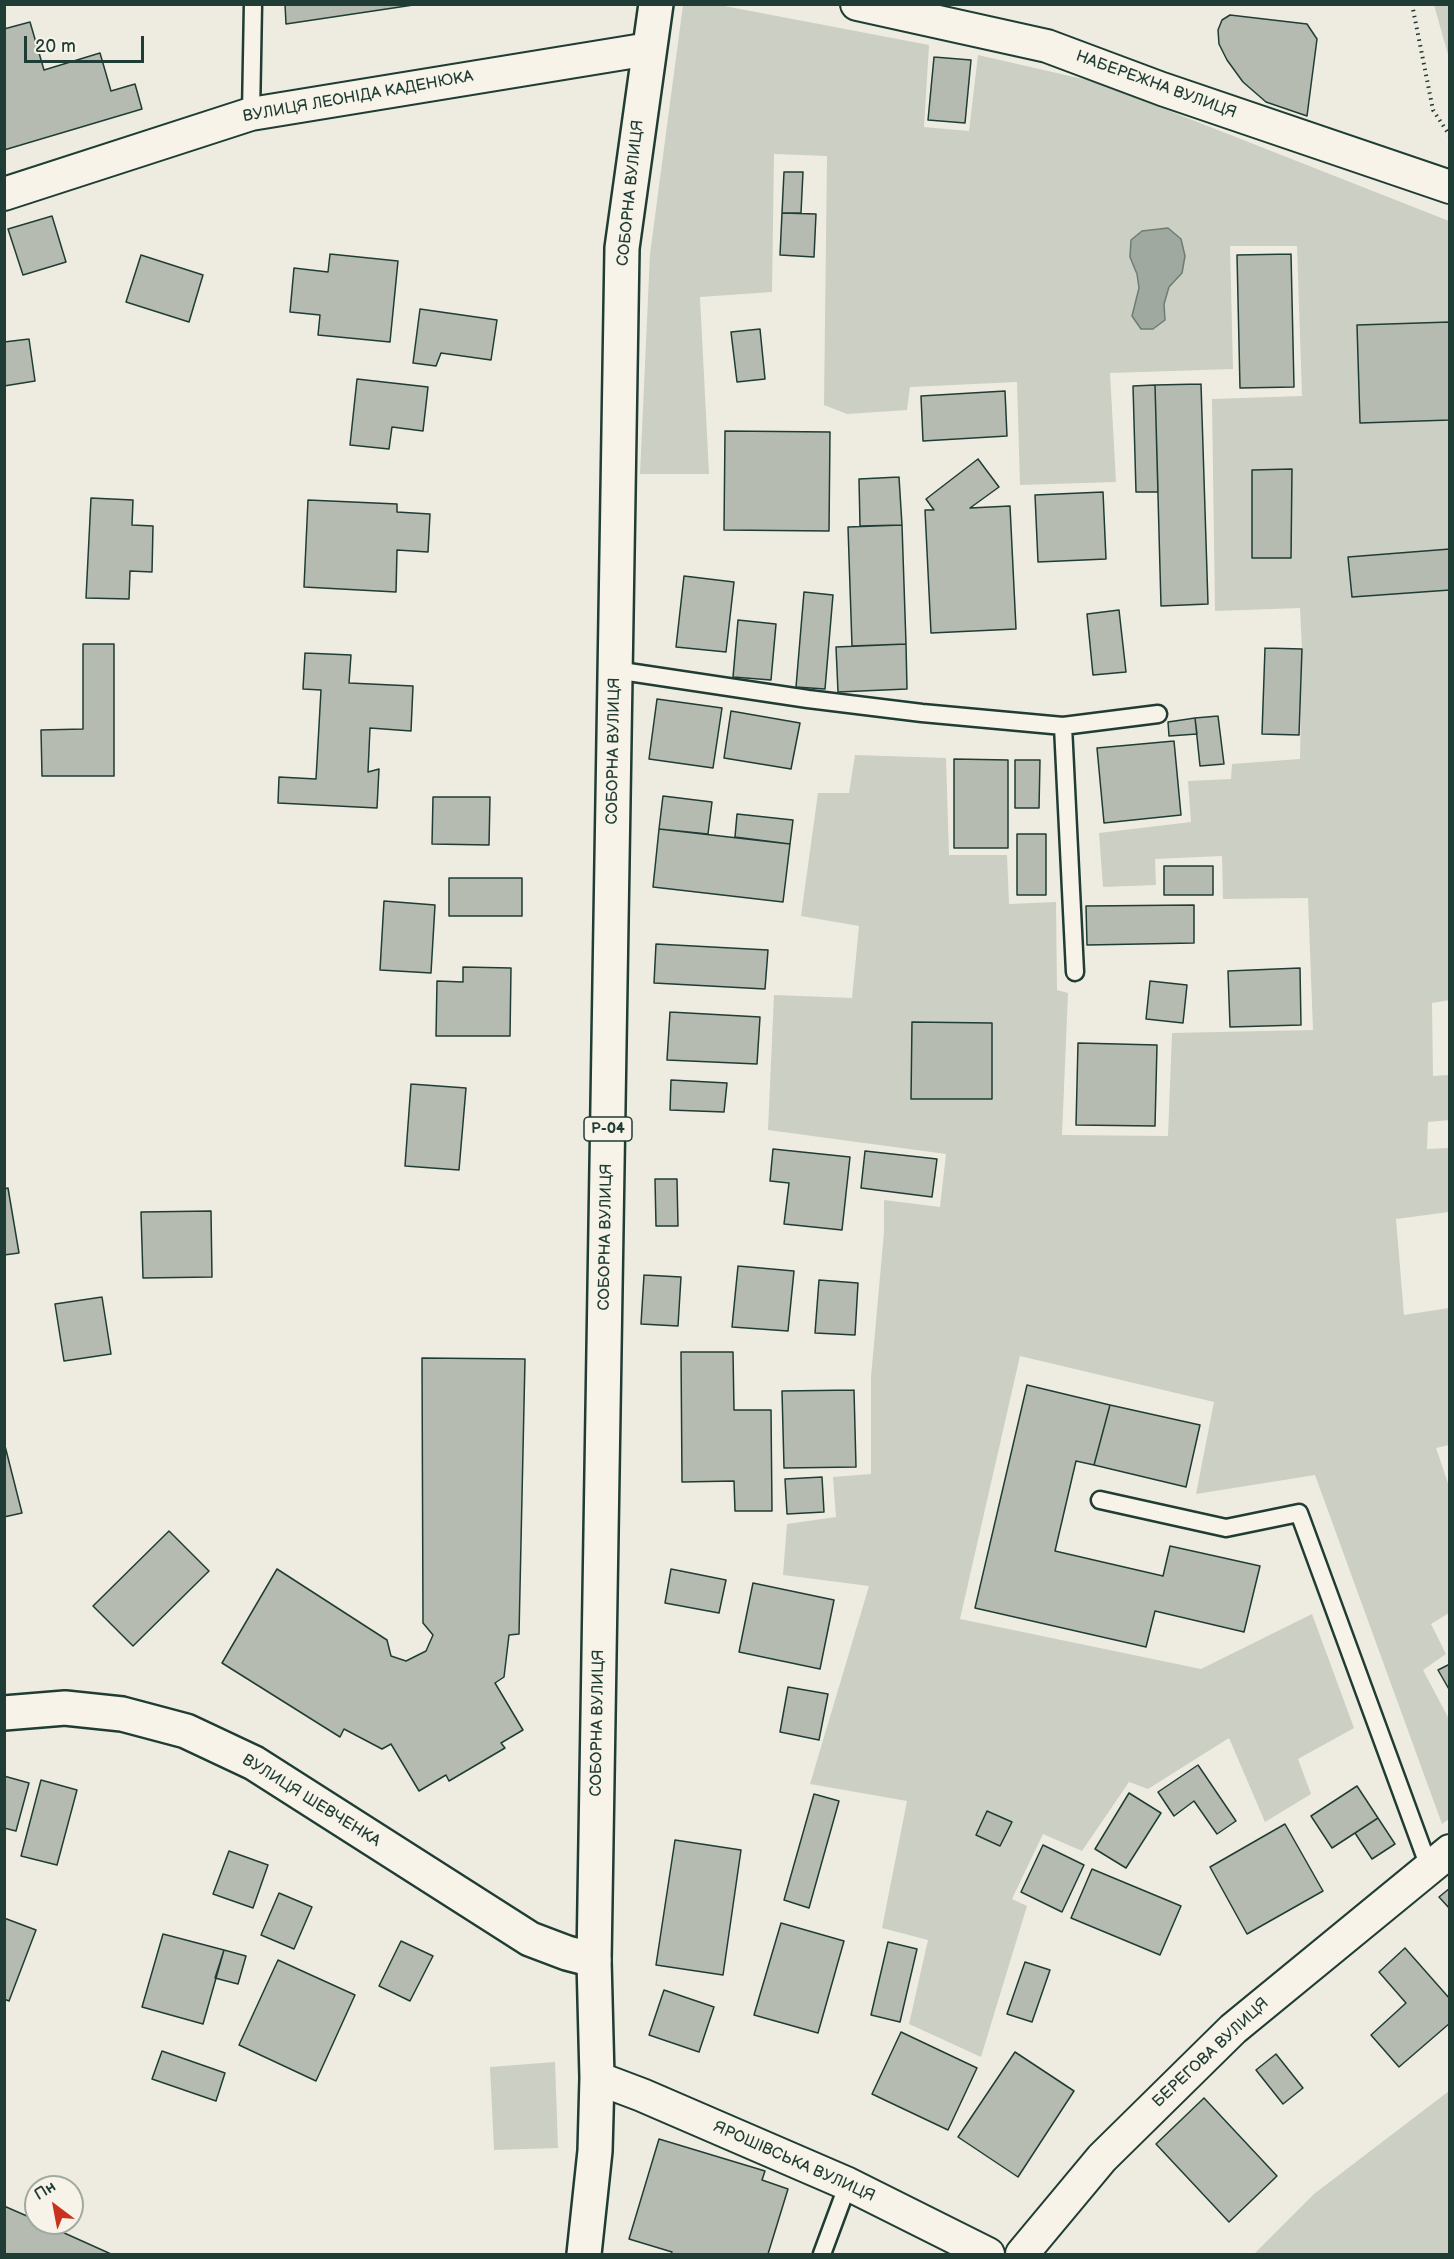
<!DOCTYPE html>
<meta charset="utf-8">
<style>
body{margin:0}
#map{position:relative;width:1454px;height:2259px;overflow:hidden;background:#eeece1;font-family:"Balsamiq Sans",sans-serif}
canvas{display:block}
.frame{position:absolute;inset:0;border:6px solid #1f3d34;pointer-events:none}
.north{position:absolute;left:24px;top:2175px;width:60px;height:60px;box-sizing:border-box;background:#f7f3e8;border:2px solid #a1aaa0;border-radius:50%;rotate:328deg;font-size:16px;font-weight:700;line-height:24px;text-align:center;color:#1f3d34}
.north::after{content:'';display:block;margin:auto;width:21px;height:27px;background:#c8321e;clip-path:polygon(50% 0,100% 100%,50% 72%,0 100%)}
.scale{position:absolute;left:24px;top:36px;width:120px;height:27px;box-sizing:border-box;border:3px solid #1f3d34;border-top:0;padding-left:8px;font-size:18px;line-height:21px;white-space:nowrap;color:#1f3d34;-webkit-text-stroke:4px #f7f3e8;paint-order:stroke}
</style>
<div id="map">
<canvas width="1454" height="2259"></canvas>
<div class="frame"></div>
<div class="north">Пн</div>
<div class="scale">20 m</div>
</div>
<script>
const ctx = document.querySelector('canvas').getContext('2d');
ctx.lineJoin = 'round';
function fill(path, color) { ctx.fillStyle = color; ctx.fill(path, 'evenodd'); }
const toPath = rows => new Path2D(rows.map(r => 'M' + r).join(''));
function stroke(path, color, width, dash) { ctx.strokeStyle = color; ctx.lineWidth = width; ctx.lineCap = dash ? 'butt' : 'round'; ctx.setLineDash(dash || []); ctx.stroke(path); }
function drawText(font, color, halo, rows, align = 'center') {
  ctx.font = font + ' "Balsamiq Sans",sans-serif'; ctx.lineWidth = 4.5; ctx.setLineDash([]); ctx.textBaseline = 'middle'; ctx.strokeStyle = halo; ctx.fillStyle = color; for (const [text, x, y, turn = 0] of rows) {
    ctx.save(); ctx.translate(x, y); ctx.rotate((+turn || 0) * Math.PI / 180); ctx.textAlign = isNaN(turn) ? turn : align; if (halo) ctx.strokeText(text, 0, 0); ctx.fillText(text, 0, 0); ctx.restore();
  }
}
const green = toPath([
 [683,5,719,5,929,45,924,127,969,131,978,55,1096,82,1449,221,1450,1000,1432,1003,1433,1076,1449,1075,1450,1120,1428,1122,1427,1149,1449,1148,1449,1212,1396,1219,1404,1315,1449,1308,1449,1445,1436,1448,1449,1486,1449,1613,1431,1624,1446,1654,1423,1670,1449,1719,1449,1819,1442,1824,1315,1475,1196,1494,1214,1402,1020,1356,960,1619,1201,1669,1312,1614,1354,1728,1298,1759,1311,1794,1265,1822,1229,1738,1148,1789,1129,1782,1082,1851,1043,1834,1012,1899,1027,1906,981,2057,909,2024,928,1940,882,1928,907,1801,810,1784,869,1586,783,1575,787,1524,836,1517,833,1477,871,1474,871,1377,884,1232,884,1200,940,1207,946,1154,768,1130,774,995,852,998,859,926,801,916,818,793,849,793,855,755,946,758,949,855,1007,855,1009,904,1056,902,1057,990,1068,993,1062,1135,1168,1136,1172,1033,1313,1030,1308,898,1223,899,1222,856,1155,859,1156,885,1103,887,1099,833,1191,822,1188,781,1231,779,1232,764,1300,759,1302,649,1300,608,1215,611,1212,399,1302,396,1297,246,1230,246,1233,369,1110,373,1116,482,1020,485,1017,382,910,387,907,410,847,414,824,405,827,156,774,154,772,292,700,297,709,474,640,474,650,254],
 [1434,5,1449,5,1449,58],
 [555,2062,558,2148,494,2150,490,2067],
 [1449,2091,1449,2254,1254,2254,1314,2194]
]);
const water = toPath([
 [1168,228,1181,239,1185,256,1182,273,1169,287,1164,304,1165,320,1153,329,1141,329,1132,316,1139,288,1137,274,1130,257,1131,240,1142,231,1168,228]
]);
const building = toPath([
 [285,4,420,4,286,24,285,4],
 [1230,15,1307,24,1317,39,1307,116,1266,102,1243,82,1227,60,1219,44,1218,30,1222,20,1230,15],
 [30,22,44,70,100,53,111,91,135,84,142,109,4,150,4,29,30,22],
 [934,57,971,60,965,123,928,120,934,57],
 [784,172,803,172,801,213,782,213,784,172],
 [782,213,816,214,814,257,780,255,782,213],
 [52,216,66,262,23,275,8,229,52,216],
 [330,254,398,261,390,342,318,335,320,315,290,312,294,268,328,272,330,254],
 [1291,254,1294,387,1240,388,1237,255,1291,254],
 [141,255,203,275,189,322,126,302,141,255],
 [420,309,497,320,491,360,441,353,436,366,413,363,420,309],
 [1450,322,1450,420,1360,423,1357,325,1450,322],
 [760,329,765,379,737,382,731,332,760,329],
 [29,339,35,381,4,386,4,342,29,339],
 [357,379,428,387,423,431,392,427,389,449,350,445,357,379],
 [1201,384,1208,604,1161,606,1155,385,1201,384],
 [1155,385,1158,492,1136,492,1133,386,1155,385],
 [1005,391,1007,436,923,441,921,396,1005,391],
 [725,431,830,432,829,531,724,530,725,431],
 [978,459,999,487,970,508,1010,506,1016,629,931,633,925,510,934,510,926,499,978,459],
 [1292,469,1291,558,1252,558,1252,470,1292,469],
 [899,477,902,525,860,526,859,479,899,477],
 [1103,492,1106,559,1038,562,1035,495,1103,492],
 [91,498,133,500,132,525,153,526,152,572,130,571,129,599,86,598,91,498],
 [308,500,397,504,397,512,430,514,428,552,397,550,396,592,304,587,308,500],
 [902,525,906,644,852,646,848,527,902,525],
 [1450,549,1450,590,1352,597,1348,557,1450,549],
 [684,576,734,582,726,652,676,647,684,576],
 [804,592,833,595,825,689,796,687,804,592],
 [1119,610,1126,672,1093,675,1087,614,1119,610],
 [738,620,776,624,771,680,733,677,738,620],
 [83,644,114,644,114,776,42,776,41,730,83,729,83,644],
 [906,644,907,689,838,692,836,647,906,644],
 [1265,648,1302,649,1299,735,1262,734,1265,648],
 [305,653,351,655,349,683,413,686,411,731,370,728,368,772,379,769,377,808,278,803,279,777,316,779,321,690,303,689,305,653],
 [657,699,722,708,713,768,649,759,657,699],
 [731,711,800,723,791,769,724,758,731,711],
 [1218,716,1224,764,1200,766,1195,718,1218,716],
 [1195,718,1197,734,1169,736,1168,722,1195,718],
 [1174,741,1181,815,1104,823,1097,748,1174,741],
 [954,759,1008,760,1008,848,954,848,954,759],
 [1015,760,1040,760,1039,808,1015,808,1015,760],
 [663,796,712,802,708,834,659,829,663,796],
 [433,797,490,797,489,845,432,844,433,797],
 [737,814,793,820,790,844,735,837,737,814],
 [659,829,790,844,783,902,653,887,659,829],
 [1017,834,1046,834,1046,895,1017,895,1017,834],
 [1164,866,1213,866,1213,895,1164,895,1164,866],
 [449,878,522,878,522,916,449,916,449,878],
 [384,901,435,905,431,973,380,970,384,901],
 [1194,905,1194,943,1087,945,1086,906,1194,905],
 [656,944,768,950,765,989,654,983,656,944],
 [463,967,511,968,510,1036,436,1036,437,981,463,982,463,967],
 [1300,968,1301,1025,1230,1027,1228,971,1300,968],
 [1150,981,1187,985,1183,1023,1146,1019,1150,981],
 [670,1012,760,1017,757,1064,667,1060,670,1012],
 [912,1022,992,1023,992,1099,911,1099,912,1022],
 [1078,1043,1157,1045,1155,1126,1076,1125,1078,1043],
 [671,1080,727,1083,724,1112,670,1110,671,1080],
 [411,1084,466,1088,459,1170,405,1166,411,1084],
 [773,1149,850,1157,842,1230,784,1224,789,1183,770,1181,773,1149],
 [865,1151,937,1159,932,1197,861,1188,865,1151],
 [655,1179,677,1179,678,1226,656,1226,655,1179],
 [8,1188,19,1253,4,1255,4,1189,8,1188],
 [211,1211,212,1277,143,1278,141,1212,211,1211],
 [738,1266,794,1271,788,1331,732,1327,738,1266],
 [644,1275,681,1277,678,1326,641,1324,644,1275],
 [819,1280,858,1283,855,1335,815,1333,819,1280],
 [102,1297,111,1354,64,1361,55,1304,102,1297],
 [681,1352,733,1352,734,1410,771,1410,772,1511,735,1511,734,1481,682,1482,681,1352],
 [422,1358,525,1359,519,1634,509,1635,504,1677,495,1683,523,1730,501,1743,505,1748,449,1781,446,1775,419,1791,391,1744,382,1749,344,1729,340,1737,222,1663,277,1569,387,1640,391,1656,406,1661,426,1651,433,1635,423,1623,422,1358],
 [1027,1385,1110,1405,1094,1465,1076,1461,1055,1551,1163,1576,1170,1546,1260,1566,1244,1632,1155,1611,1146,1647,975,1608,1027,1385],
 [854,1390,856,1467,784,1468,782,1391,854,1390],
 [1110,1405,1200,1425,1186,1487,1094,1465,1110,1405],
 [4,1442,22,1513,4,1517,4,1442],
 [822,1477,824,1512,787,1514,785,1479,822,1477],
 [169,1531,209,1571,133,1646,93,1606,169,1531],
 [671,1569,726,1580,719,1613,665,1603,671,1569],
 [753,1583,834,1600,820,1669,739,1652,753,1583],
 [1450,1664,1450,1691,1438,1670,1450,1664],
 [788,1687,828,1694,819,1740,780,1732,788,1687],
 [1198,1765,1236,1821,1217,1834,1194,1801,1174,1816,1158,1792,1198,1765],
 [4,1776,29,1783,16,1831,4,1828,4,1776],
 [41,1780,77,1790,57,1865,21,1856,41,1780],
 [1357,1786,1378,1818,1332,1848,1311,1816,1357,1786],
 [1129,1793,1161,1813,1126,1868,1095,1849,1129,1793],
 [814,1794,839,1801,809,1908,784,1900,814,1794],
 [987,1811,1012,1822,1000,1846,976,1835,987,1811],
 [1378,1818,1395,1844,1372,1859,1355,1833,1378,1818],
 [1285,1824,1323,1891,1247,1934,1210,1867,1285,1824],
 [675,1840,741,1850,723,1975,656,1965,675,1840],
 [1043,1845,1084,1865,1062,1912,1021,1892,1043,1845],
 [229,1851,268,1865,253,1908,213,1894,229,1851],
 [1092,1869,1181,1906,1160,1955,1071,1918,1092,1869],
 [1450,1888,1450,1909,1439,1897,1450,1888],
 [279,1893,312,1907,294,1949,261,1935,279,1893],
 [4,1918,36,1930,9,2001,4,1999,4,1918],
 [781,1923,844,1941,818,2033,754,2015,781,1923],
 [163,1934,224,1950,203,2024,142,2007,163,1934],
 [401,1941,433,1956,410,2001,379,1986,401,1941],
 [888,1942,917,1949,900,2022,871,2015,888,1942],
 [1405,1948,1450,1999,1450,2023,1399,2067,1371,2035,1406,2003,1379,1972,1405,1948],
 [224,1950,246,1956,238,1984,215,1978,224,1950],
 [278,1960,355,1995,316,2081,239,2045,278,1960],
 [1025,1962,1050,1970,1032,2022,1007,2014,1025,1962],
 [664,1990,714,2007,699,2052,649,2035,664,1990],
 [901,2032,977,2068,948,2130,872,2094,901,2032],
 [162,2051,225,2073,216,2101,152,2079,162,2051],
 [1015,2052,1074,2091,1018,2177,958,2137,1015,2052],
 [1276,2054,1303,2088,1283,2104,1256,2070,1276,2054],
 [1204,2098,1277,2176,1229,2222,1156,2144,1204,2098],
 [659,2139,765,2171,762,2180,788,2189,768,2254,671,2254,672,2252,629,2239,659,2139],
 [4,2206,36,2220,36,2223,42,2223,111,2254,4,2254,4,2206]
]);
const path = toPath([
 [1412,4,1433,110,1450,136]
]);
const service = toPath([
 [251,114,253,4],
 [615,670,808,699,922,713,1063,726,1158,714],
 [1063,726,1075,972],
 [1100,1500,1226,1528,1299,1513,1429,1867],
 [822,2254,848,2184]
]);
const minor = toPath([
 [857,4,1047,46,1162,89,1450,187],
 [4,194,251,114,649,49],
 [597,2078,642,2095,848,2184,988,2254],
 [1022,2254,1102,2158,1233,2029,1450,1851]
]);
const tertiary = toPath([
 [4,1713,65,1708,122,1714,186,1731,254,1763,530,1939,567,1953,594,1960]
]);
const primary = toPath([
 [584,2254,595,2151,597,2078,594,1960,622,248,656,4]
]);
const shields = [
 [608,1129,48]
];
const shieldNames = [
 ["Р-04",608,1129]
];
const streetNames = [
 ["НАБЕРЕЖНА ВУЛИЦЯ",1156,85,20],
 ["ВУЛИЦЯ ЛЕОНІДА КАДЕНЮКА",358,97,-10],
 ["СОБОРНА ВУЛИЦЯ",631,193,-84],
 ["СОБОРНА ВУЛИЦЯ",614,751,-89],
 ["СОБОРНА ВУЛИЦЯ",606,1237,-89],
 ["СОБОРНА ВУЛИЦЯ",598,1723,-89],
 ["ВУЛИЦЯ ШЕВЧЕНКА",311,1801,32],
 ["БЕРЕГОВА ВУЛИЦЯ",1211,2053,-43],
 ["ЯРОШІВСЬКА ВУЛИЦЯ",794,2162,24]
];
fill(green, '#cccfc4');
fill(water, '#9fa99f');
stroke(water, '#6c7e74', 1.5);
fill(building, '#b5bbb0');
stroke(building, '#1f3d34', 1.5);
stroke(service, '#1f3d34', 21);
stroke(minor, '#1f3d34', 36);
stroke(tertiary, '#1f3d34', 38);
stroke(primary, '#1f3d34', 38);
stroke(path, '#1f3d34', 4, [1.5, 4.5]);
stroke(service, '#f7f3e8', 16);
stroke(minor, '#f7f3e8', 32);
stroke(tertiary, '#f7f3e8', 33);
stroke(primary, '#f7f3e8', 33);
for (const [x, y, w] of shields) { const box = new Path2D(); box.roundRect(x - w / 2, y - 12, w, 24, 4.5); ctx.fillStyle = '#f7f3e8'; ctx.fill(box); stroke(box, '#1f3d34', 1.5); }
drawText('bold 15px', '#1f3d34', null, shieldNames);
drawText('16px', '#1f3d34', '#f7f3e8', streetNames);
</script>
